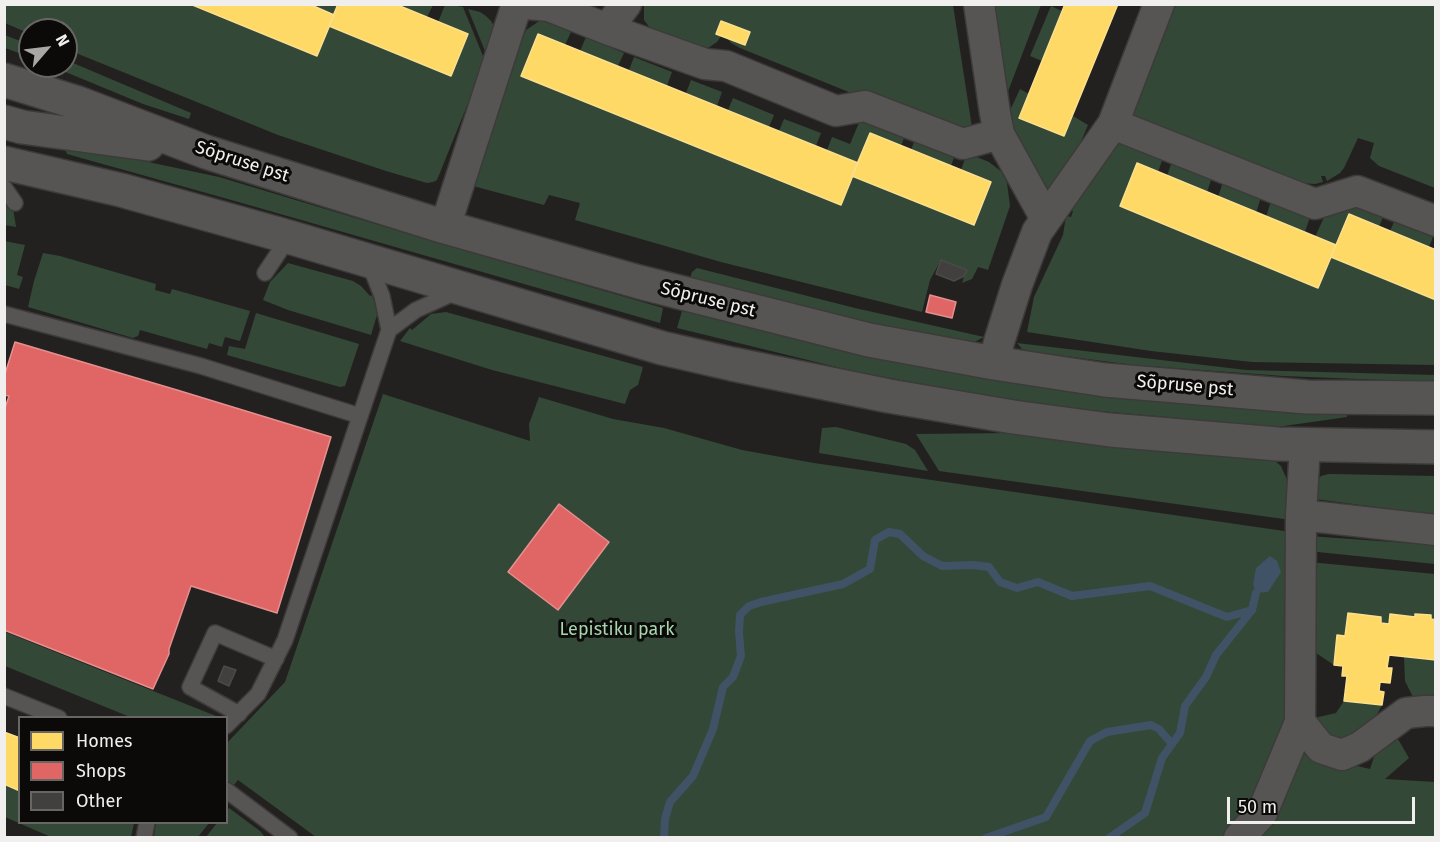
<!DOCTYPE html>
<meta charset="utf-8">
<style>
body{margin:0}
#map{position:relative;width:1440px;height:842px;overflow:hidden;background:#23211f;font-family:"Fira Sans",sans-serif}
canvas{display:block}
.frame{position:absolute;inset:0;border:6px solid #f1efed;pointer-events:none}
.legend{position:absolute;left:18px;top:716px;width:210px;height:108px;box-sizing:border-box;background:#0c0a09;border:2px solid #686664;margin:0;padding:8px 10px;list-style:none;font-size:18px;color:#f1efed}
.legend li{display:flex;align-items:center;gap:12px;height:30px}
.legend b{width:30px;border:2px solid #686664}
.north{position:absolute;left:18px;top:18px;width:60px;height:60px;box-sizing:border-box;background:#0c0a09;border:2px solid #686664;border-radius:50%;rotate:62deg;font-size:16px;font-weight:700;line-height:24px;text-align:center;color:#f1efed}
.north::after{content:'';display:block;margin:auto;width:21px;height:27px;background:#a9a7a5;clip-path:polygon(50% 0,100% 100%,50% 72%,0 100%)}
.scale{position:absolute;left:1227px;top:797px;width:188px;height:27px;box-sizing:border-box;border:3px solid #f1efed;border-top:0;padding-left:8px;font-size:18px;line-height:21px;white-space:nowrap;color:#f1efed;-webkit-text-stroke:4px #0c0a09;paint-order:stroke}
</style>
<div id="map">
<canvas width="1440" height="842"></canvas>
<div class="frame"></div>
<ul class="legend">
<li><b style="height:16px;background:#ffd966"></b>Homes</li>
<li><b style="height:16px;background:#e06666"></b>Shops</li>
<li><b style="height:16px;background:#41403e"></b>Other</li>
</ul>
<div class="north">N</div>
<div class="scale">50 m</div>
</div>
<script>
const ctx = document.querySelector('canvas').getContext('2d');
ctx.lineJoin = 'round';
function fill(path, color) { ctx.fillStyle = color; ctx.fill(path, 'evenodd'); }
const toPath = rows => new Path2D(rows.map(r => 'M' + r).join(''));
function stroke(path, color, width, dash) { ctx.strokeStyle = color; ctx.lineWidth = width; ctx.lineCap = dash ? 'butt' : 'round'; ctx.setLineDash(dash || []); ctx.stroke(path); }
function drawText(font, color, halo, rows, align = 'center') {
  ctx.font = font + ' "Fira Sans",sans-serif'; ctx.lineWidth = 6; ctx.setLineDash([]); ctx.textBaseline = 'middle'; ctx.strokeStyle = halo; ctx.fillStyle = color; for (const [text, x, y, turn = 0] of rows) {
    ctx.save(); ctx.translate(x, y); ctx.rotate((+turn || 0) * Math.PI / 180); ctx.textAlign = isNaN(turn) ? turn : align; if (halo) ctx.strokeText(text, 0, 0); ctx.fillText(text, 0, 0); ctx.restore();
  }
}
const green = toPath([
 [644,4,953,5,973,134,918,120,740,48,731,43,727,38,721,36,717,42,708,48,700,50,653,32,644,20],
 [1191,4,1435,5,1435,188,1379,166,1370,158,1374,143,1358,138,1344,168,1340,173,1327,181,1325,176,1321,176,1323,182,1315,184,1300,183,1126,114,1170,7],
 [5,5,190,5,316,56,329,26,451,75,468,34,438,22,445,5,451,5,463,7,485,61,437,180,433,182,427,183,386,171,278,135,66,49,66,30,30,30,30,34,5,23],
 [314,5,338,5,334,15,314,6],
 [395,5,433,5,427,17],
 [986,5,1041,5,1007,94],
 [1051,6,1062,11,1042,61,1030,56],
 [468,9,480,12,486,16,491,21,494,26,487,56],
 [541,20,571,32,565,45,538,34,522,76,841,205,852,176,974,225,991,182,961,170,967,153,989,162,1002,172,1007,183,1010,206,988,270,978,267,972,279,962,283,966,270,941,260,930,280,922,312,721,262,575,220,580,203,549,195,544,205,473,186,488,146,489,123,526,30],
 [5,35,30,45,30,57,5,48],
 [586,37,624,53,618,66,580,51],
 [634,57,672,72,667,86,629,70],
 [66,60,191,113,189,119,143,104,51,66,66,66],
 [691,80,722,92,717,106,686,93],
 [1020,89,1029,94,1019,118,1064,136,1073,116,1088,125,1074,158,1047,198,1005,121],
 [733,98,774,115,769,127,728,110],
 [861,118,907,130,901,146,858,163,827,150,832,137,850,144],
 [784,119,821,133,816,146,779,131],
 [917,134,957,149,951,166,911,150],
 [1119,140,1163,158,1158,172,1137,163,1120,206,1318,288,1331,257,1435,300,1435,365,1252,362,1151,351,1027,332,1034,297,1063,235,1066,216,1071,217,1073,211,1065,202],
 [68,145,219,177,442,244,663,308,660,323,235,201,67,154,65,150,66,146],
 [1172,161,1212,177,1207,192,1167,176],
 [1223,182,1261,197,1256,213,1218,197],
 [1271,201,1310,217,1305,232,1266,217],
 [1345,202,1383,217,1379,227,1349,214,1336,245,1315,237,1325,215],
 [4,203,13,208,16,227,5,225],
 [1394,222,1433,237,1429,247,1390,231],
 [4,241,25,245,17,275,23,277,19,289,5,285],
 [43,253,60,256,156,284,155,290,170,294,172,289,250,311,240,341,225,337,222,347,209,343,207,349,140,330,138,336,133,338,28,307,34,281],
 [288,263,353,281,361,286,370,296,372,295,377,308,377,315,371,335,288,310,263,300,270,282],
 [697,268,855,308,984,337,974,342,885,326,777,302,690,278,692,272],
 [682,311,860,354,1079,391,1347,415,1347,417,1277,427,1077,409,972,393,857,372,677,328],
 [446,312,643,367,638,385,630,390,625,404,492,370,400,341,410,328,412,330,431,314],
 [256,313,359,344,345,386,340,387,227,355,229,346,245,349],
 [1017,343,1246,370,1435,375,1435,382,1283,376,1134,365,1033,352,1022,349],
 [383,394,530,441,529,424,539,397,613,419,664,428,742,450,814,463,1291,532,1295,716,1254,813,1229,837,316,837,238,780,233,786,227,781,226,744,285,682],
 [836,427,906,444,915,450,928,471,819,453,822,428],
 [1010,433,1122,447,1275,461,1281,466,1288,482,1291,520,939,471,916,434],
 [1329,474,1435,476,1435,515,1308,498,1317,481,1321,476],
 [1309,536,1435,545,1435,564,1308,551],
 [1309,562,1435,574,1435,620,1431,619,1430,615,1416,614,1415,617,1390,614,1389,624,1381,623,1381,617,1348,613,1345,636,1337,636,1334,665,1310,649],
 [4,632,5,632,216,716,215,718,130,717,5,666],
 [1404,657,1435,660,1435,703,1413,697,1405,681],
 [1344,701,1382,705,1367,733,1359,740,1329,740,1314,718,1336,713],
 [1395,734,1409,758,1385,779,1435,782,1435,837,1250,838,1302,738,1315,756,1370,769,1377,748],
 [4,784,19,791,20,822,134,823,131,837,51,837,5,817],
 [229,808,260,831,265,837,206,837,217,823,226,822,227,811],
 [156,823,156,822,209,823,198,837,154,837]
]);
const water = toPath([
 [1270,556,1277,561,1281,572,1268,592,1256,593,1253,584,1256,568]
]);
const homes = toPath([
 [190,4,309,4,334,15,317,56,190,4],
 [338,4,395,4,468,34,451,76,329,26,338,4],
 [1065,4,1118,4,1064,136,1019,118,1065,4],
 [721,21,750,32,745,45,716,34,721,21],
 [538,34,858,163,841,205,521,76,538,34],
 [870,133,991,182,974,225,852,176,870,133],
 [1137,163,1336,245,1318,288,1120,206,1137,163],
 [1349,214,1436,250,1436,300,1331,257,1349,214],
 [1348,613,1381,617,1381,623,1389,624,1390,614,1415,617,1415,614,1431,615,1431,619,1436,620,1436,660,1389,655,1387,668,1392,668,1390,683,1380,682,1379,691,1384,692,1382,705,1344,701,1347,676,1342,676,1343,666,1334,665,1337,635,1345,636,1348,613],
 [4,732,20,738,20,791,4,784,4,732]
]);
const shops = toPath([
 [930,295,956,302,952,318,926,312,930,295],
 [15,342,177,390,331,437,277,613,191,586,169,649,169,654,153,689,4,630,4,411,9,396,4,395,4,377,15,342],
 [559,504,609,542,558,610,508,572,559,504]
]);
const stream = toPath([
 [664,838,665,819,670,802,693,776,713,729,723,687,733,677,741,656,739,632,740,615,749,606,761,602,843,584,870,569,875,540,889,532,900,534,923,556,942,566,974,565,989,567,1000,582,1017,588,1038,582,1072,596,1150,586,1227,617,1252,610],
 [986,838,1046,817,1090,741,1107,732,1151,725,1159,729,1172,744],
 [1109,838,1145,813,1162,758,1180,733,1185,706,1206,677,1216,655,1252,610,1256,593]
]);
const building = toPath([
 [941,260,967,270,964,276,954,281,936,274,941,260],
 [224,666,236,670,229,686,218,681,224,666]
]);
const lane = toPath([
 [4,187,15,203],
 [265,273,289,237],
 [4,314,201,366,360,416],
 [389,330,416,310,456,292],
 [4,696,59,718],
 [239,714,190,687,215,633,276,659],
 [226,726,258,694,285,640,389,330,382,296,369,263],
 [226,790,290,838],
 [144,838,147,822]
]);
const street = toPath([
 [528,4,549,6,607,29,705,64,726,66,836,111,865,106,963,144,999,134],
 [979,4,995,113,999,134,1046,219],
 [1159,4,1113,124,1315,204,1357,191,1436,221],
 [607,29,626,4],
 [445,227,517,4],
 [994,363,999,342,1017,285,1037,232,1113,124],
 [1301,515,1436,530],
 [1300,722,1321,748,1342,755,1360,747,1406,713,1425,711,1436,711],
 [1239,838,1262,813,1300,722,1301,515,1305,445]
]);
const secondary = toPath([
 [4,80,78,103,206,152,445,227,639,282,869,340,994,363,1105,380,1307,397,1436,398],
 [4,122,22,127,148,144],
 [4,163,121,190,289,237,662,348,732,364,889,396,1013,417,1110,430,1278,444,1436,447]
]);
const streetNames = [
 ["Sõpruse pst",242,162,18],
 ["Sõpruse pst",708,300,14],
 ["Sõpruse pst",1185,386,5]
];
const parkNames = [
 ["Lepistiku park",617,630]
];
fill(green, '#344837');
fill(water, '#405265');
fill(homes, '#ffd966');
stroke(homes, '#fbe08e', 1.5);
fill(shops, '#e06666');
stroke(shops, '#e58f8e', 1.5);
stroke(stream, '#405265', 8);
fill(building, '#41403e');
stroke(building, '#4b4a48', 1.5);
stroke(lane, '#3d3b3a', 18);
stroke(street, '#3d3b3a', 33);
stroke(secondary, '#3d3b3a', 36);
stroke(lane, '#575554', 15);
stroke(street, '#575554', 30);
stroke(secondary, '#575554', 33);
drawText('18px', '#f1efed', '#0c0a09', streetNames);
drawText('18px', '#a6d5ae', '#0c0a09', parkNames);
</script>
